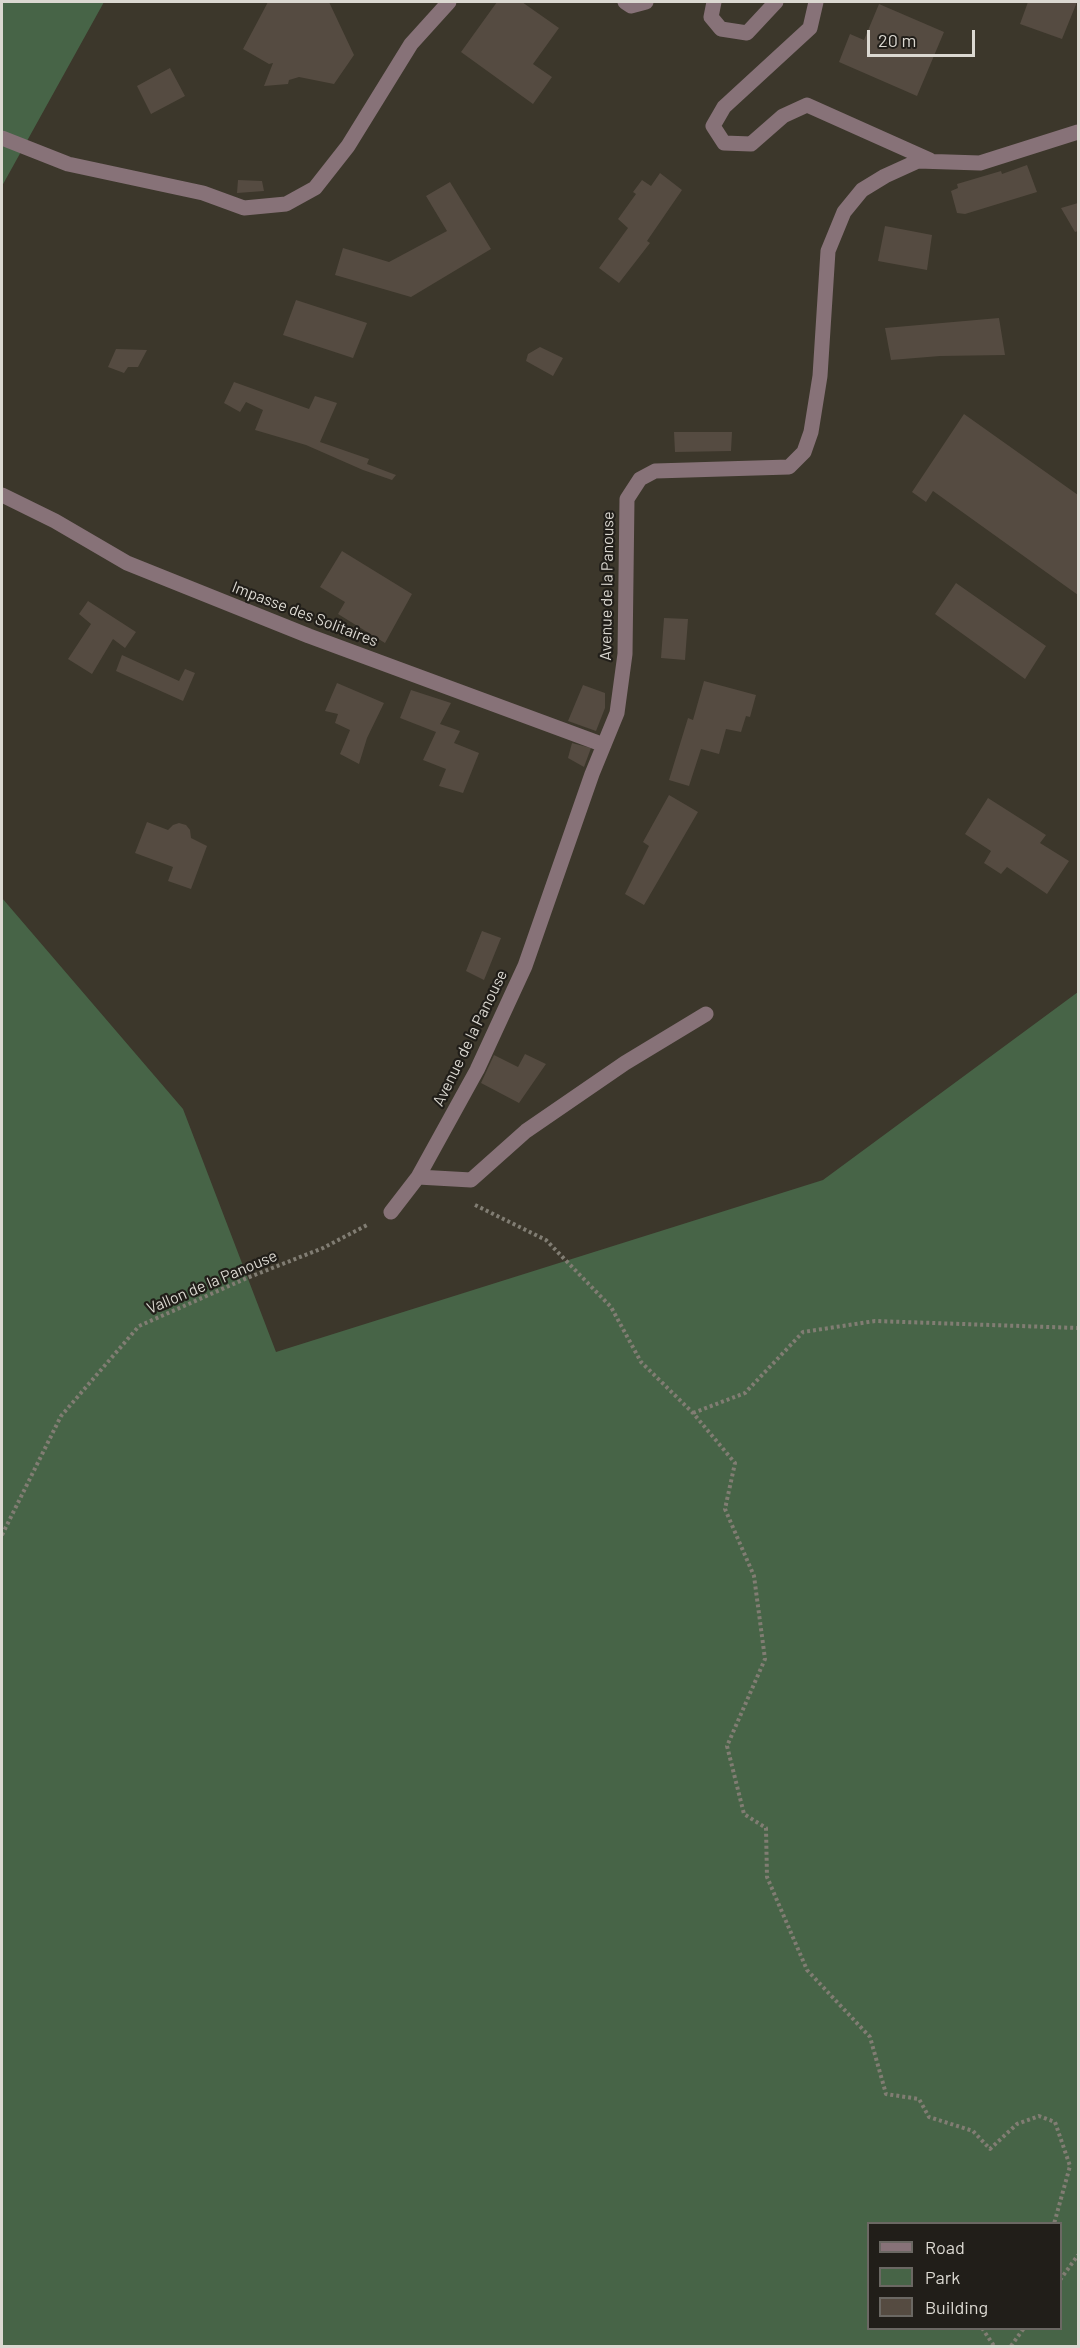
<!DOCTYPE html>
<style>
body{margin:0}
#map{position:relative;width:1080px;height:2348px;overflow:hidden;background:#3c372b;font-family:Barlow,sans-serif}
canvas{display:block}
.frame{position:absolute;inset:0;border:3px solid #dbd8d1;pointer-events:none}
.legend{position:absolute;left:867px;top:2222px;width:195px;height:108px;box-sizing:border-box;background:#211e19;border:2px solid #6b6863;margin:0;padding:8px 10px;list-style:none;font-size:18px;color:#dbd8d1}
.legend li{display:flex;align-items:center;gap:12px;height:30px}
.legend b{width:30px;border:2px solid #6b6863}
.scale{position:absolute;left:867px;top:30px;width:108px;height:27px;box-sizing:border-box;border:3px solid #dbd8d1;border-top:0;padding-left:8px;font-size:18px;line-height:21px;white-space:nowrap;color:#dbd8d1;-webkit-text-stroke:4px #211e19;paint-order:stroke}
</style>
<div id="map">
<canvas width="1080" height="2348"></canvas>
<div class="frame"></div>
<ul class="legend">
<li><b style="height:8px;background:#877278"></b>Road</li>
<li><b style="height:16px;background:#476447"></b>Park</li>
<li><b style="height:16px;background:#554b41"></b>Building</li>
</ul>
<div class="scale">20 m</div>
</div>
<script>
const ctx = document.querySelector('canvas').getContext('2d');
ctx.lineJoin = 'round';
function fill(path, color) { ctx.fillStyle = color; ctx.fill(path, 'evenodd'); }
const toPath = rows => new Path2D(rows.map(r => 'M' + r).join(''));
function stroke(path, color, width, dash) { ctx.strokeStyle = color; ctx.lineWidth = width; ctx.lineCap = dash ? 'butt' : 'round'; ctx.setLineDash(dash || []); ctx.stroke(path); }
function drawText(font, color, halo, rows, align = 'center') {
  ctx.font = font + ' Barlow,sans-serif'; ctx.lineWidth = 4.5; ctx.setLineDash([]); ctx.textBaseline = 'middle'; ctx.strokeStyle = halo; ctx.fillStyle = color; for (const [text, x, y, turn = 0] of rows) {
    ctx.save(); ctx.translate(x, y); ctx.rotate((+turn || 0) * Math.PI / 180); ctx.textAlign = isNaN(turn) ? turn : align; if (halo) ctx.strokeText(text, 0, 0); ctx.fillText(text, 0, 0); ctx.restore();
  }
}
const green = toPath([
 [2,2,104,2,2,186],
 [2,898,183,1109,276,1352,823,1180,1078,992,1078,2346,2,2346],
 [868,2224,1060,2224,1060,2328,868,2328]
]);
const building = toPath([
 [268,2,329,2,354,55,334,84,299,77,289,80,288,84,264,86,273,63,269,64,243,49],
 [497,2,522,2,559,28,533,64,552,77,533,104,461,52],
 [1028,2,1077,2,1062,39,1020,24],
 [879,4,944,32,917,96,839,62,850,34,864,40],
 [170,68,185,96,151,114,137,86],
 [1027,165,1037,192,965,214,957,213,951,191,958,188,957,184,1001,171,1002,174],
 [660,173,682,190,647,241,650,243,619,283,599,268,628,228,618,219,636,194,633,192,642,180,651,186],
 [238,180,262,181,264,191,237,193],
 [450,182,491,249,411,297,335,275,343,248,389,262,447,231,426,196],
 [1078,203,1078,231,1075,232,1061,208],
 [885,226,932,235,927,270,878,261],
 [296,300,367,323,353,358,283,335],
 [999,318,1005,355,940,356,891,360,885,328],
 [540,347,563,358,553,376,526,361,528,354],
 [116,349,147,350,138,367,128,367,124,373,108,367],
 [234,382,309,409,315,396,337,403,320,442,369,459,367,464,396,475,392,480,363,470,306,445,255,430,263,410,246,402,240,412,224,403],
 [964,414,1078,495,1078,595,933,491,926,502,912,492],
 [674,432,732,432,731,451,675,452],
 [342,551,412,594,385,643,338,614,345,602,320,587],
 [956,583,1046,646,1025,679,935,614],
 [88,601,136,632,125,648,113,639,92,674,68,659,91,624,79,614],
 [664,618,688,619,685,660,661,658],
 [122,655,179,681,185,669,195,673,183,701,116,671],
 [704,681,756,695,750,717,746,716,741,732,726,729,719,754,701,749,689,786,669,780,688,718,693,720],
 [337,683,384,703,367,738,359,764,340,754,350,730,335,723,338,714,325,711],
 [583,685,605,693,605,708,596,731,568,721],
 [411,690,451,703,440,724,460,731,454,743,479,753,463,793,439,786,446,769,423,760,436,732,400,718],
 [572,743,591,748,584,767,568,758],
 [669,795,698,812,644,905,625,894,649,846,643,842],
 [988,798,1046,835,1040,843,1069,861,1047,894,1007,867,1001,874,984,863,991,851,965,834],
 [147,822,168,830,173,825,179,823,186,825,190,830,191,838,207,846,191,889,168,881,173,867,135,853],
 [482,931,501,938,484,980,466,971],
 [525,1054,546,1064,519,1103,481,1083,494,1055,518,1067]
]);
const path = toPath([
 [475,1205,546,1240,611,1307,641,1362,693,1413,735,1463,725,1509,754,1576,765,1659,727,1746,744,1814,766,1828,767,1877,807,1970,870,2037,886,2094,919,2099,929,2117,973,2131,990,2149,1017,2124,1039,2116,1055,2122,1070,2166,1054,2224],
 [693,1413,745,1393,803,1332,875,1321,1078,1328],
 [2,1535,61,1416,139,1326,247,1278,323,1248,369,1224],
 [1060,2280,1078,2255],
 [982,2328,994,2346],
 [1011,2346,1024,2328]
]);
const minor = toPath([
 [625,2,631,6,646,2],
 [714,2,711,17,721,29,747,33,776,2],
 [816,2,810,28,724,107,713,126,724,143,751,144,783,116,807,105,930,160],
 [2,138,68,164,203,193,244,208,286,204,315,188,348,146,411,44,449,2],
 [2,495,55,521,127,563,309,636,604,745],
 [418,1177,471,1180,526,1131,625,1063,706,1014],
 [391,1212,418,1177,477,1070,525,966,592,774,617,713,625,654,627,499,640,479,655,471,789,467,804,452,811,432,820,376,828,251,844,212,862,190,885,176,918,161,980,163,1078,132]
]);
const streetNames = [
 ["Avenue de la Panouse",607,586,-89],
 ["Impasse des Solitaires",305,614,21],
 ["Avenue de la Panouse",470,1038,-64],
 ["Vallon de la Panouse",212,1282,-23]
];
fill(green, '#476447');
fill(building, '#554b41');
stroke(path, '#817d73', 4, [3, 3]);
stroke(minor, '#877278', 15);
drawText('16px', '#dbd8d1', '#211e19', streetNames);
</script>
